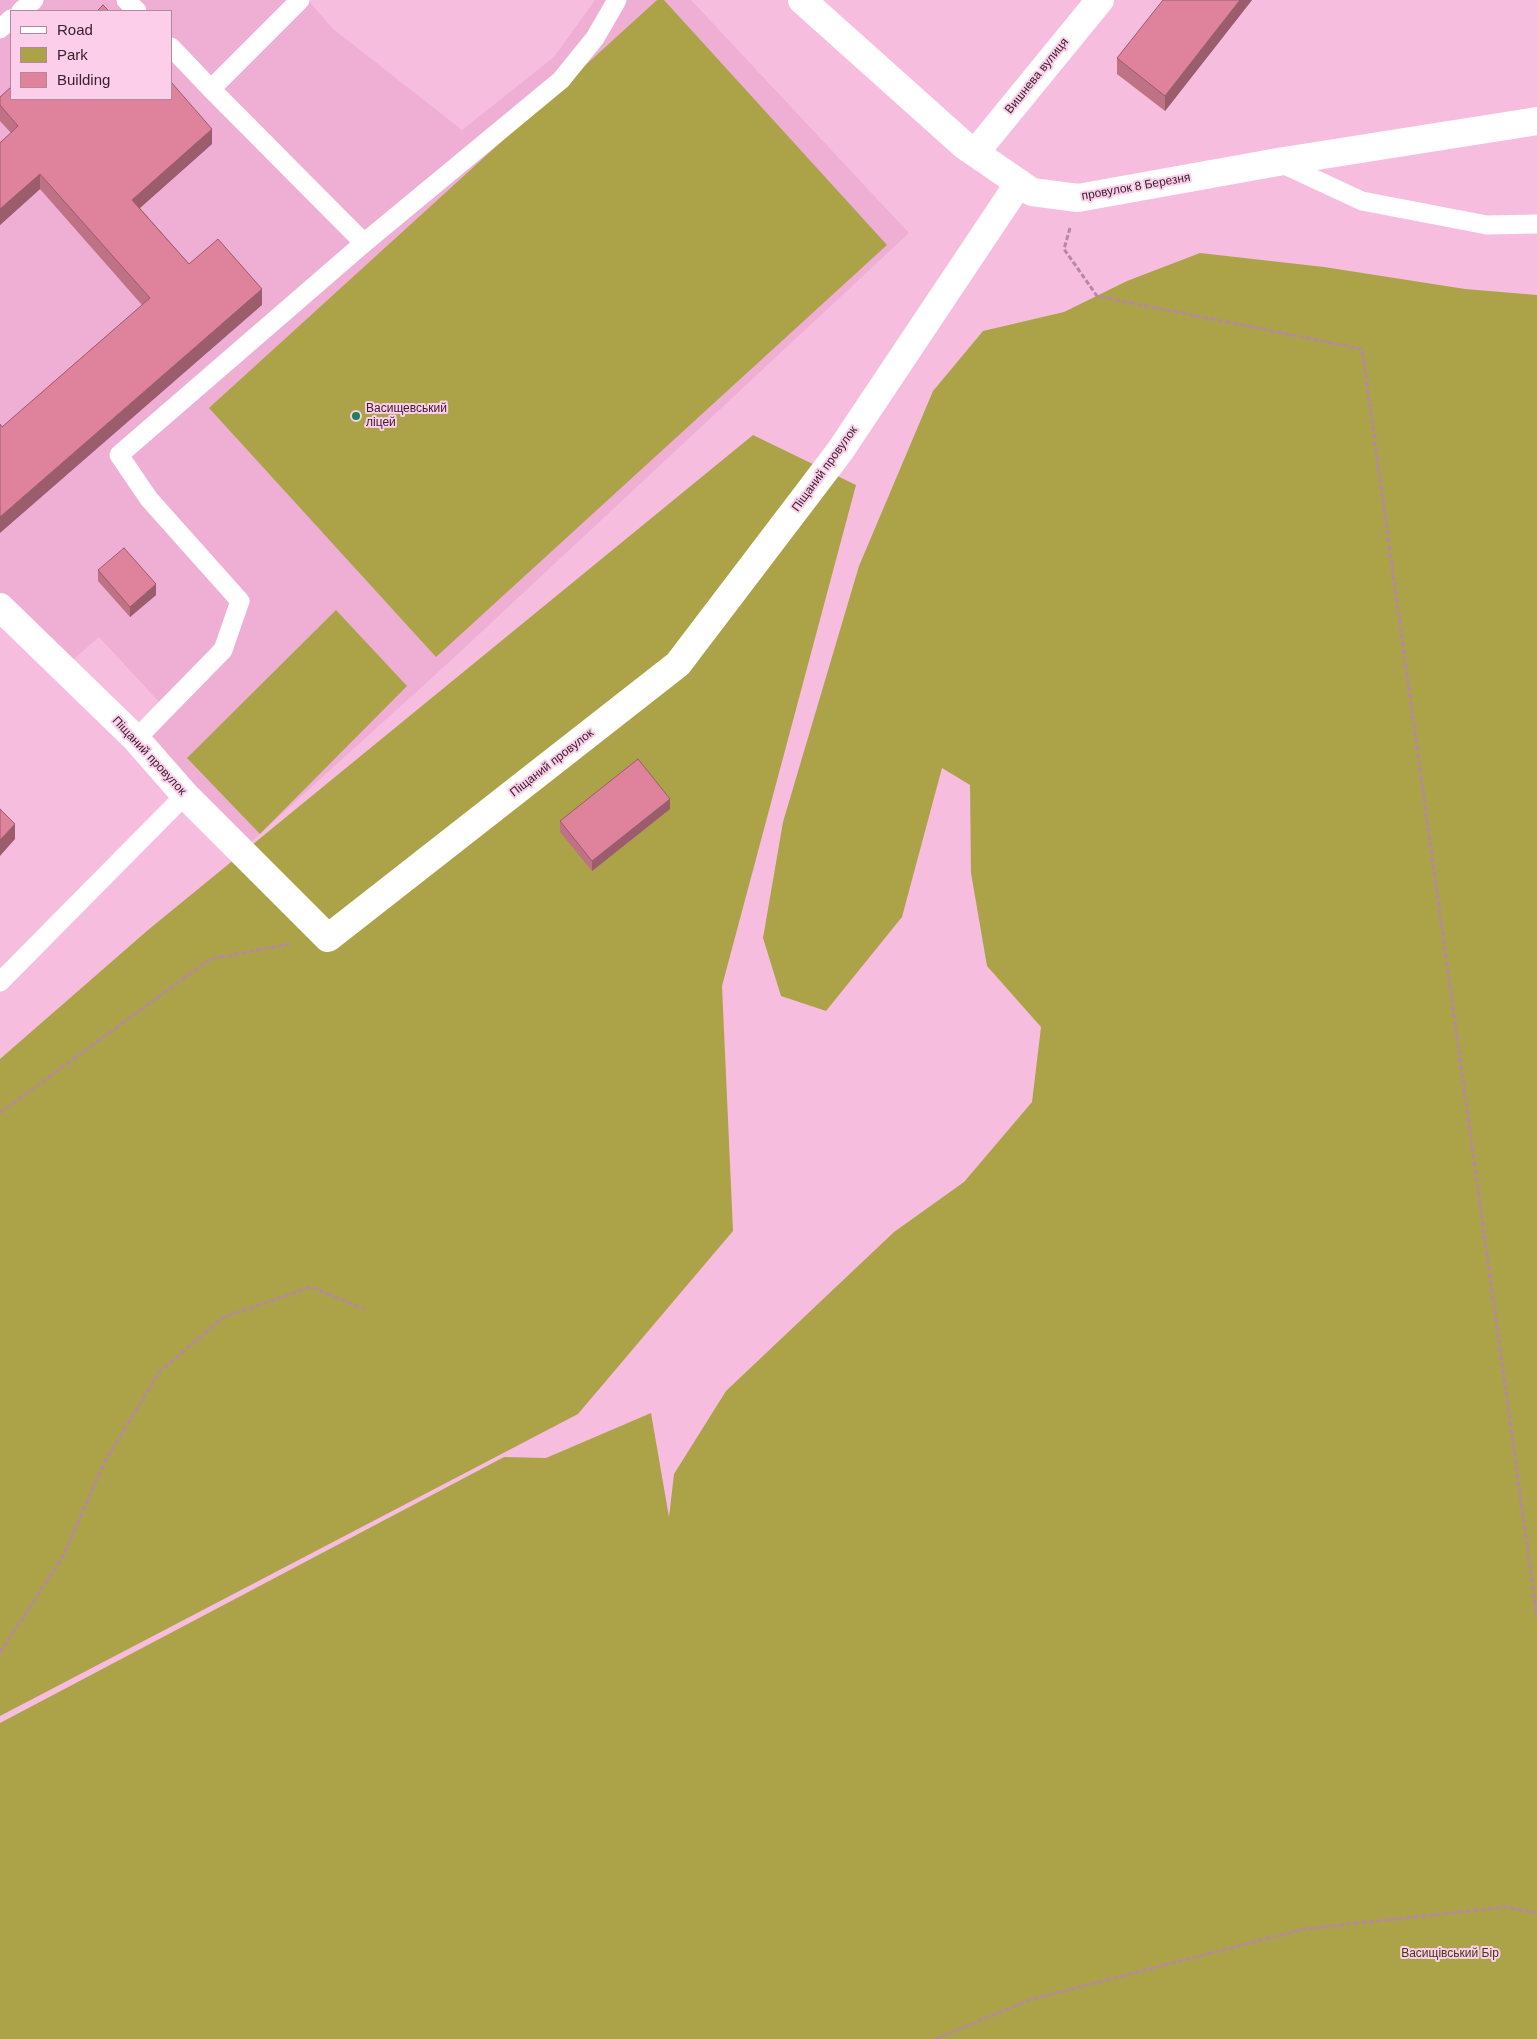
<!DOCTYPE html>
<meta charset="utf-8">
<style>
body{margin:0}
#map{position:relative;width:1537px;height:2039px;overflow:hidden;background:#f7bdde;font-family:Helvetica,sans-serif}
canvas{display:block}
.legend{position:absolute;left:10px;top:10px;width:162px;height:90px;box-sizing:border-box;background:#fdcee9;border:1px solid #ae899f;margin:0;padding:6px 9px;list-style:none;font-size:15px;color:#38222f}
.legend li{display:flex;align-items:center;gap:10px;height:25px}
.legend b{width:25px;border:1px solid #ae899f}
</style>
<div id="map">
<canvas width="1537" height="2039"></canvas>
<ul class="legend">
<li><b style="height:6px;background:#fff"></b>Road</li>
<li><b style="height:14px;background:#aca349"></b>Park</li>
<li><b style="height:14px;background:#de839b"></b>Building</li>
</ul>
</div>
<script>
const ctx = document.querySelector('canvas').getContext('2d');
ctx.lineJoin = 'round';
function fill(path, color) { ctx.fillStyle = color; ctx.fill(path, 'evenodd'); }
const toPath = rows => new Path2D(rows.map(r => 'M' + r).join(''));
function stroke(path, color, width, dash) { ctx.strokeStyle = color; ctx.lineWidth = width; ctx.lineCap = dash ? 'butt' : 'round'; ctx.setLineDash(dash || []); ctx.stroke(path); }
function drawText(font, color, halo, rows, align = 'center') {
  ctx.font = font + ' Helvetica,sans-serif'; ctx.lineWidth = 4; ctx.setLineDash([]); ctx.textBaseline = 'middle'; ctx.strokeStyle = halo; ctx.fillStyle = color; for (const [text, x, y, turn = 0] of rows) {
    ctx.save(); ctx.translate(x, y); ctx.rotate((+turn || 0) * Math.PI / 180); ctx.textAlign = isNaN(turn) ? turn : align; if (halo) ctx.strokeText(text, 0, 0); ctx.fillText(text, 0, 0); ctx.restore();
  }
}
const built = toPath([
 [0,0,308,0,332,28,462,130,554,57,595,0,691,0,909,233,446,665,241,851,135,731,161,704,99,637,67,665,0,600],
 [11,11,171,11,171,99,11,99]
]);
const green = toPath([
 [657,0,664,0,887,245,436,657,209,408],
 [1200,253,1324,267,1465,289,1537,295,1537,2039,0,2039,0,1723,504,1457,546,1458,651,1413,669,1517,674,1474,726,1391,894,1232,964,1182,1032,1102,1041,1027,987,966,971,873,970,785,942,768,902,917,826,1011,781,996,763,938,783,822,859,566,933,391,983,331,1064,312,1127,281],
 [753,435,856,485,722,986,733,1231,578,1414,0,1716,0,1059,148,930],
 [336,610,407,686,260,834,187,758]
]);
const path = toPath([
 [1070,228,1064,249,1097,296,1362,349,1537,1617],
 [0,1113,210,959,290,944],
 [0,1653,63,1556,104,1463,160,1371,224,1317,311,1287,364,1309],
 [936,2039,1029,2000,1304,1929,1506,1907,1537,1913]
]);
const service = toPath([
 [126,0,137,11],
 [21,11,34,0],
 [0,29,11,19],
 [171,47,211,89,300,0],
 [211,89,364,243],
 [1278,162,1362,201,1487,225,1537,224],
 [136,739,223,650,240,601,149,499,119,455,364,243,561,80,595,38,617,0],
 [0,982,185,795]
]);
const minor = toPath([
 [802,0,965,146,1032,192,1078,198,1278,162,1537,121],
 [975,153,1100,0],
 [0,607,136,739,185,795,328,938,678,664,840,451,1019,183]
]);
const wall = toPath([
 [1252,0,1165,111,1117,74,1117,58],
 [0,97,212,144,140,208,189,264,262,305,2,427,142,305,40,189,0,225,0,142,11,133,0,121],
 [98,570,156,595,130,617,98,581],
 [670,809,592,871,560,832,560,821]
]);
const shadedWall = toPath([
 [1240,0,1252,0,1165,111,1165,96],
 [212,129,212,144,132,215,132,200],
 [40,174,40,189,0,225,0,209],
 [262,289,262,305,0,533,0,517],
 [156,584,156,595,130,617,130,607],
 [670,799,670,809,592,871,592,861],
 [15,824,15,839,0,856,0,840]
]);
const building = toPath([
 [1163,0,1240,0,1165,96,1117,58,1163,0],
 [103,5,109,11,97,11,103,5],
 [171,82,212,129,132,200,189,264,218,239,262,289,0,517,0,424,2,427,150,298,40,174,0,209,0,143,18,126,0,105,0,97,11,87,11,99,171,99,171,82],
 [124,548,156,584,130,607,98,570,124,548],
 [638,759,670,799,592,861,560,821,638,759],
 [0,809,15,824,0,840,0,809]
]);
const markers = [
 [356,416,5,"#1b825d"]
];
const streetNames = [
 ["Вишнева вулиця",1037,76,-51],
 ["провулок 8 Березня",1136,187,-10],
 ["Піщаний провулок",825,469,-54],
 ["Піщаний провулок",149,756,47],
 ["Піщаний провулок",552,763,-38]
];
const poiNames = [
 ["Васищевський",366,409],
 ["ліцей",366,423]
];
const parkNames = [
 ["Васищівський Бір",1450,1954]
];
fill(built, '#efafd5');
fill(green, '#aca349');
stroke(path, '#b688a2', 3, [5, 2.5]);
stroke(service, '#fff', 19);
stroke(minor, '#fff', 28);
fill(wall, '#bf7185');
fill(shadedWall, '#9b5c6c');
fill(building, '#de839b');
stroke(building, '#9b5c6c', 1);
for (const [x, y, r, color] of markers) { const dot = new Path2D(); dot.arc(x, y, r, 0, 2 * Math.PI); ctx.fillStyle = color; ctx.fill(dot); stroke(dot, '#fdcee9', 2); }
drawText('12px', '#38222f', '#fdcee9', streetNames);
drawText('12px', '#38222f', '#fdcee9', poiNames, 'left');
drawText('12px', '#3e3a12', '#fdcee9', parkNames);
</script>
